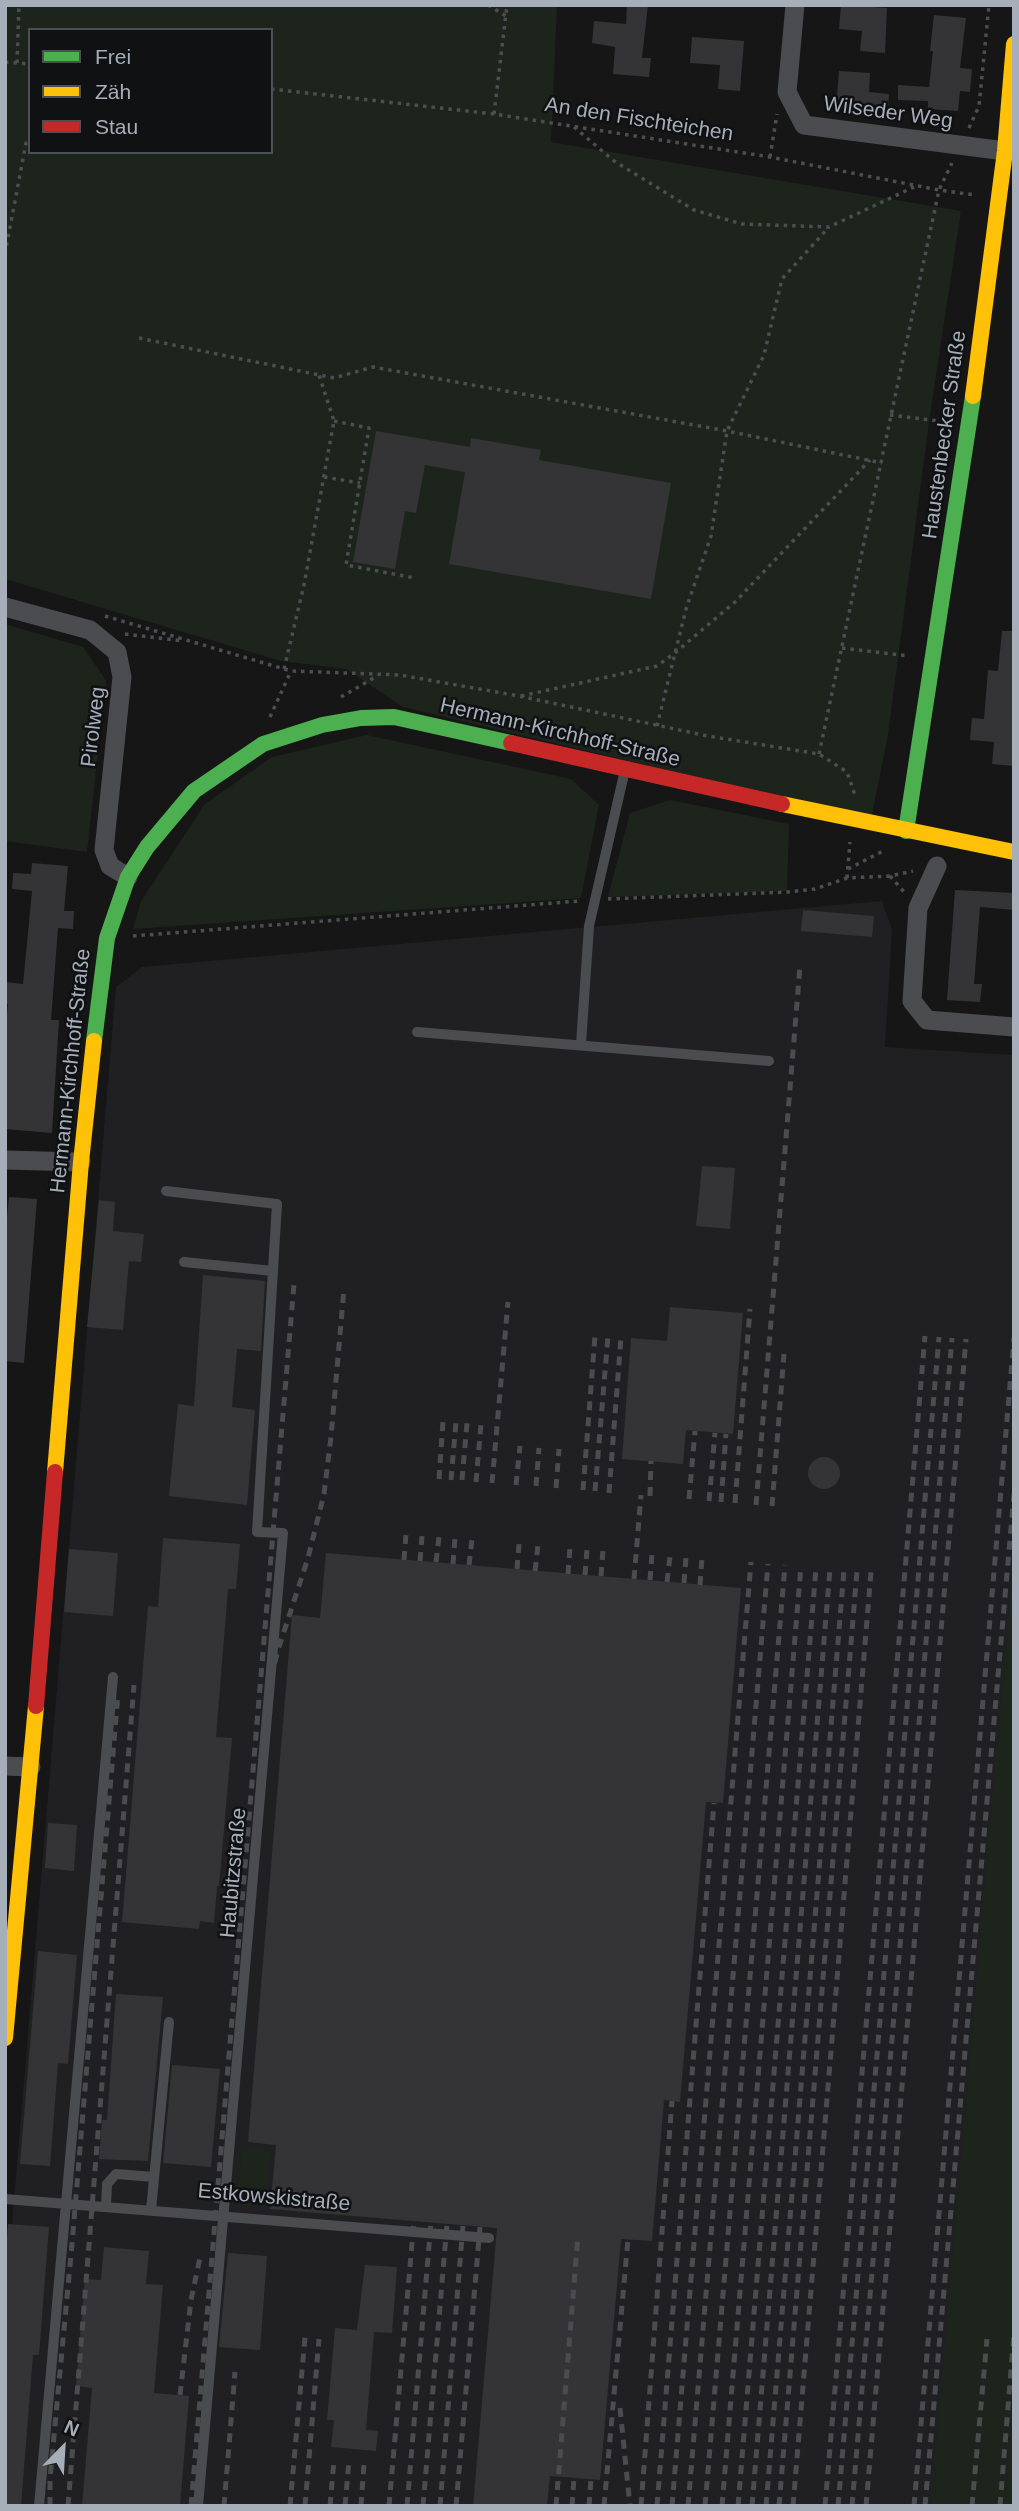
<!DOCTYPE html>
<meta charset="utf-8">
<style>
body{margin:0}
#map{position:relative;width:1019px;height:2511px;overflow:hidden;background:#161617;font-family:Arial,sans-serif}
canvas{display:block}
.frame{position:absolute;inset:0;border:7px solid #a6aeb9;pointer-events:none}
.legend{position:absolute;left:28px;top:28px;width:245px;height:126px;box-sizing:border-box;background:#101113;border:2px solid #4c5055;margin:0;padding:9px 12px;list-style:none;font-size:21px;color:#a6aeb9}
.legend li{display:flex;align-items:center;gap:14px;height:35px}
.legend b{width:35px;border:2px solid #4c5055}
.north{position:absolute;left:28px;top:2413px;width:70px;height:70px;-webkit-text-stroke:5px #101113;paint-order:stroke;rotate:24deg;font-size:19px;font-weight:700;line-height:28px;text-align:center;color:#a6aeb9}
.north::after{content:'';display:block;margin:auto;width:24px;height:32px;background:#a6aeb9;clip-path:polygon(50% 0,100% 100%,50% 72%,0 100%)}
</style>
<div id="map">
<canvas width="1019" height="2511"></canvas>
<div class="frame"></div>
<ul class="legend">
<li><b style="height:9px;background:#4caf50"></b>Frei</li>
<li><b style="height:9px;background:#ffc107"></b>Zäh</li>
<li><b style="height:9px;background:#c62828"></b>Stau</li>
</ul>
<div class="north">N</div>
</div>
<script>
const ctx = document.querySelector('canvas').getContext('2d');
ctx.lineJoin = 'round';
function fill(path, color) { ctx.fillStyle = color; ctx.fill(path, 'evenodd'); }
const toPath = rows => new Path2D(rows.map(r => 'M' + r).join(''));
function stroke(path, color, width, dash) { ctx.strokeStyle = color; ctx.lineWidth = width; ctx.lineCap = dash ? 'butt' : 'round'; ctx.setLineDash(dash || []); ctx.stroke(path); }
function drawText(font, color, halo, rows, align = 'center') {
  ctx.font = font + ' Arial,sans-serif'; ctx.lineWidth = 5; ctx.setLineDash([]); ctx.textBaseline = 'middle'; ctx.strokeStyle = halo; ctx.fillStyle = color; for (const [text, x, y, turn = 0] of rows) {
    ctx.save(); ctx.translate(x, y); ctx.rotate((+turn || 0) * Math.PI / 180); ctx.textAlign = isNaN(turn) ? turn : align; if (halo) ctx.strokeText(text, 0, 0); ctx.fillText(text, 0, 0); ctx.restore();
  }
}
const built = toPath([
 [882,901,892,930,885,1047,1014,1055,1014,2506,5,2506,5,2307,116,987,142,967]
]);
const green = toPath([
 [5,5,557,5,551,142,961,211,930,415,888,735,871,819,403,707,346,669,281,661,5,579],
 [30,30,271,30,271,152,30,152],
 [5,624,83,647,106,680,87,852,5,841],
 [367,735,571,779,599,805,581,898,133,929,141,901,205,804,272,757],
 [670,800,789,824,787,891,608,897,630,813],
 [1014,1550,1014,2506,931,2506],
 [242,2149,271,2150,267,2208,245,2206,237,2198]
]);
const building = toPath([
 [627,5,648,5,642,58,651,58,649,77,613,74,615,47,592,43,594,21,626,24],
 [841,5,887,8,885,53,860,51,862,31,839,29],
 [934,15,966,18,960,68,972,69,970,92,960,91,958,111,928,109,928,101,898,100,898,85,929,87,933,51,930,51],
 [692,37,744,41,740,91,718,89,720,65,690,63],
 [839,71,870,73,869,92,889,94,888,111,836,107],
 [376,431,470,447,471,438,541,450,539,460,671,483,651,599,449,564,465,472,425,465,416,513,405,511,395,569,353,562],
 [1002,631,1014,631,1013,766,992,764,994,742,970,740,972,718,984,719,988,670,998,671],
 [32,863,68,866,64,911,74,911,73,929,58,928,51,1020,59,1020,52,1133,5,1129,5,1035,8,1004,5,1004,5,982,23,984,32,891,12,889,13,873,31,874],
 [955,890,1014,893,1014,910,980,907,974,984,982,984,980,1002,947,1000],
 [803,910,874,916,872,937,801,931],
 [702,1166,735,1168,730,1229,696,1226],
 [9,1197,37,1199,24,1363,5,1361,5,1237],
 [99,1200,115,1202,113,1231,144,1234,141,1262,129,1261,123,1330,87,1327],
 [203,1275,265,1281,261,1351,237,1349,232,1407,255,1410,247,1505,169,1496,178,1404,194,1406],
 [670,1307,743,1313,733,1434,686,1430,683,1464,622,1459,631,1338,667,1341],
 '808 1473a16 16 0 1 1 32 0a16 16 0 1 1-32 0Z',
 [163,1538,240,1544,236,1589,228,1589,216,1737,232,1738,219,1886,217,1886,214,1923,200,1921,199,1929,122,1922,148,1606,158,1607],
 [69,1549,118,1553,113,1616,64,1612],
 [326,1553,741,1588,723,1803,706,1802,680,2102,664,2100,652,2241,621,2239,600,2480,550,2476,547,2506,473,2506,497,2228,270,2209,276,2145,248,2142,292,1615,320,1618],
 [48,1823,77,1825,74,1871,45,1868],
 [38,1951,77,1955,68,2064,58,2063,50,2166,20,2164],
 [116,1994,163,1997,148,2161,99,2159,102,2120,107,2120],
 [172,2065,220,2069,211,2167,163,2163],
 [8,2224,49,2227,39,2355,33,2355,21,2506,5,2506,5,2263],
 [104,2247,149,2251,146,2284,163,2285,154,2393,189,2396,180,2506,82,2506,92,2388,76,2386,85,2279,101,2280],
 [228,2253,267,2256,260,2350,219,2347],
 [365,2265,397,2267,392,2333,374,2332,366,2430,378,2431,376,2451,331,2447,334,2420,327,2420,335,2328,357,2330]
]);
const path = toPath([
 [488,5,506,16],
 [5,62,30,64],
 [17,63,19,5],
 [271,89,494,114,770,157,939,190,975,195],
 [494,114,507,5],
 [574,127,614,161,694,210,742,224,829,227,914,187],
 [969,128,979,106,989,5],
 [770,157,777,114],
 [5,254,26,143,30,139],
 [139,338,334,378,373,367,727,431,882,463],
 [890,415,947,422],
 [334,421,369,428,346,565,415,578],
 [324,477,360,483],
 [105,616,291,671,400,675,519,696,708,736,819,754,847,772,856,798],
 [125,634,184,641],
 [842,648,909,656],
 [284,669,304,585,334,421,319,375],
 [521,696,657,666,676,652,735,602,870,460],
 [341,697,377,676],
 [270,717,291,671],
 [657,726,686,609,711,536,727,431,764,355,782,279,829,227],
 [819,754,939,190,952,163],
 [848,869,883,851],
 [890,876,905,893],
 [847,878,850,842],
 [608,899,788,892,815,889,847,878,890,876,913,871],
 [133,936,579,901]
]);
const lane = toPath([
 [417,1032,769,1061],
 [581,1044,589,926,625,770],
 [166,1191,277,1204,257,1532,283,1533,198,2506],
 [184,1262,273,1271],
 [5,2199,489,2238],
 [106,2207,107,2184,116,2174,154,2177],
 [151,2210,169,2022],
 [39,2506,113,1677]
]);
const street = toPath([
 [795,5,787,92,804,125,1005,151],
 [5,607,90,630,117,652,122,677,104,850,110,866,128,877],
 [937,866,918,908,912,1001,927,1020,1014,1027],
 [5,1160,81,1162],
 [5,1766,31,1767]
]);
const fast = toPath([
 [906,831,973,396],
 [94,1041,107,938,128,877,147,847,194,791,263,744,322,725,361,718,394,717,511,743]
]);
const slow = toPath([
 [973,396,1005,151,1014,44],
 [782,804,1014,852],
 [55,1472,81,1162,94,1041],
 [5,2038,36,1706]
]);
const jam = toPath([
 [511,743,782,804],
 [36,1706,55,1472]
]);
const rail = toPath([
 [439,1479,443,1421],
 [451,1480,456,1422],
 [462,1480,467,1423],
 [476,1482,481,1424],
 [492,1483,508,1302],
 [516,1485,520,1446],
 [536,1486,539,1448],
 [556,1488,559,1449],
 [583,1490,595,1336],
 [595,1491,608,1336],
 [609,1493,621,1337],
 [650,1496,651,1461],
 [689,1499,695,1431],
 [709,1501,715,1433],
 [721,1502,726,1434],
 [735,1503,750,1309],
 [756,1505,800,966],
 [772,1506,784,1354],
 [404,1560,406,1534],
 [420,1561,422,1536],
 [436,1562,439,1537],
 [453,1564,455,1538],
 [469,1565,472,1539],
 [517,1569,519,1544],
 [535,1571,538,1545],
 [568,1574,570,1547],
 [585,1575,587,1549],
 [601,1576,603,1550],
 [634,1579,641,1495],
 [650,1580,652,1554],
 [667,1582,670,1556],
 [684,1583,686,1557],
 [700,1585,702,1558],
 [267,1694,278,1650,308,1558,324,1494,331,1437,344,1289],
 [180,2395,191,2300,201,2253],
 [620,2408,630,2506],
 [50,2506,50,2479,72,2244,118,1694],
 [68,2506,134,1685],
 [191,2506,294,1284],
 [224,2506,235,2372],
 [290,2506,305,2337],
 [305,2506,319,2339],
 [330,2506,334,2460],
 [345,2506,349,2461],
 [361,2506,364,2464],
 [389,2506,414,2221],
 [407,2506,431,2222],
 [423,2506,447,2224],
 [440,2506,463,2225],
 [456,2506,480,2227],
 [556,2506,578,2235],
 [572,2506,574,2478],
 [589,2506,591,2479],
 [604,2506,628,2239],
 [641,2506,672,2101],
 [657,2506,714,1803],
 [672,2506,751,1562],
 [688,2506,768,1564],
 [705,2506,785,1565],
 [722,2506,801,1566],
 [738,2506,816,1568],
 [752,2506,830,1569],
 [766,2506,844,1570],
 [779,2506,857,1571],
 [793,2506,871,1572],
 [825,2506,925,1336],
 [838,2506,939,1337],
 [852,2506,952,1338],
 [866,2506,966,1339],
 [914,2506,1014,1338],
 [925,2506,1014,1494],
 [972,2506,987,2339],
 [1000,2506,1014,2333]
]);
const streetNames = [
 ["Wilseder Weg",888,113,8],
 ["An den Fischteichen",639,120,9],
 ["Haustenbecker Straße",945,435,-82],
 ["Pirolweg",94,727,-83],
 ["Hermann-Kirchhoff-Straße",560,733,13],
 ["Hermann-Kirchhoff-Straße",71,1071,-84],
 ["Haubitzstraße",234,1873,-85],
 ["Estkowskistraße",274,2198,5]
];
fill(built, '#202023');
fill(green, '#1c241c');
fill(building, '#343436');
stroke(path, '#4c4e51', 3.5, [3.5, 5]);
stroke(lane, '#4a4c50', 10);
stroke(street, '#4a4c50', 19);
stroke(fast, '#4caf50', 16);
stroke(slow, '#ffc107', 16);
stroke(jam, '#c62828', 16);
stroke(rail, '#4a4c4f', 5, [9, 7]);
drawText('21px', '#a6aeb9', '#101113', streetNames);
</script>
